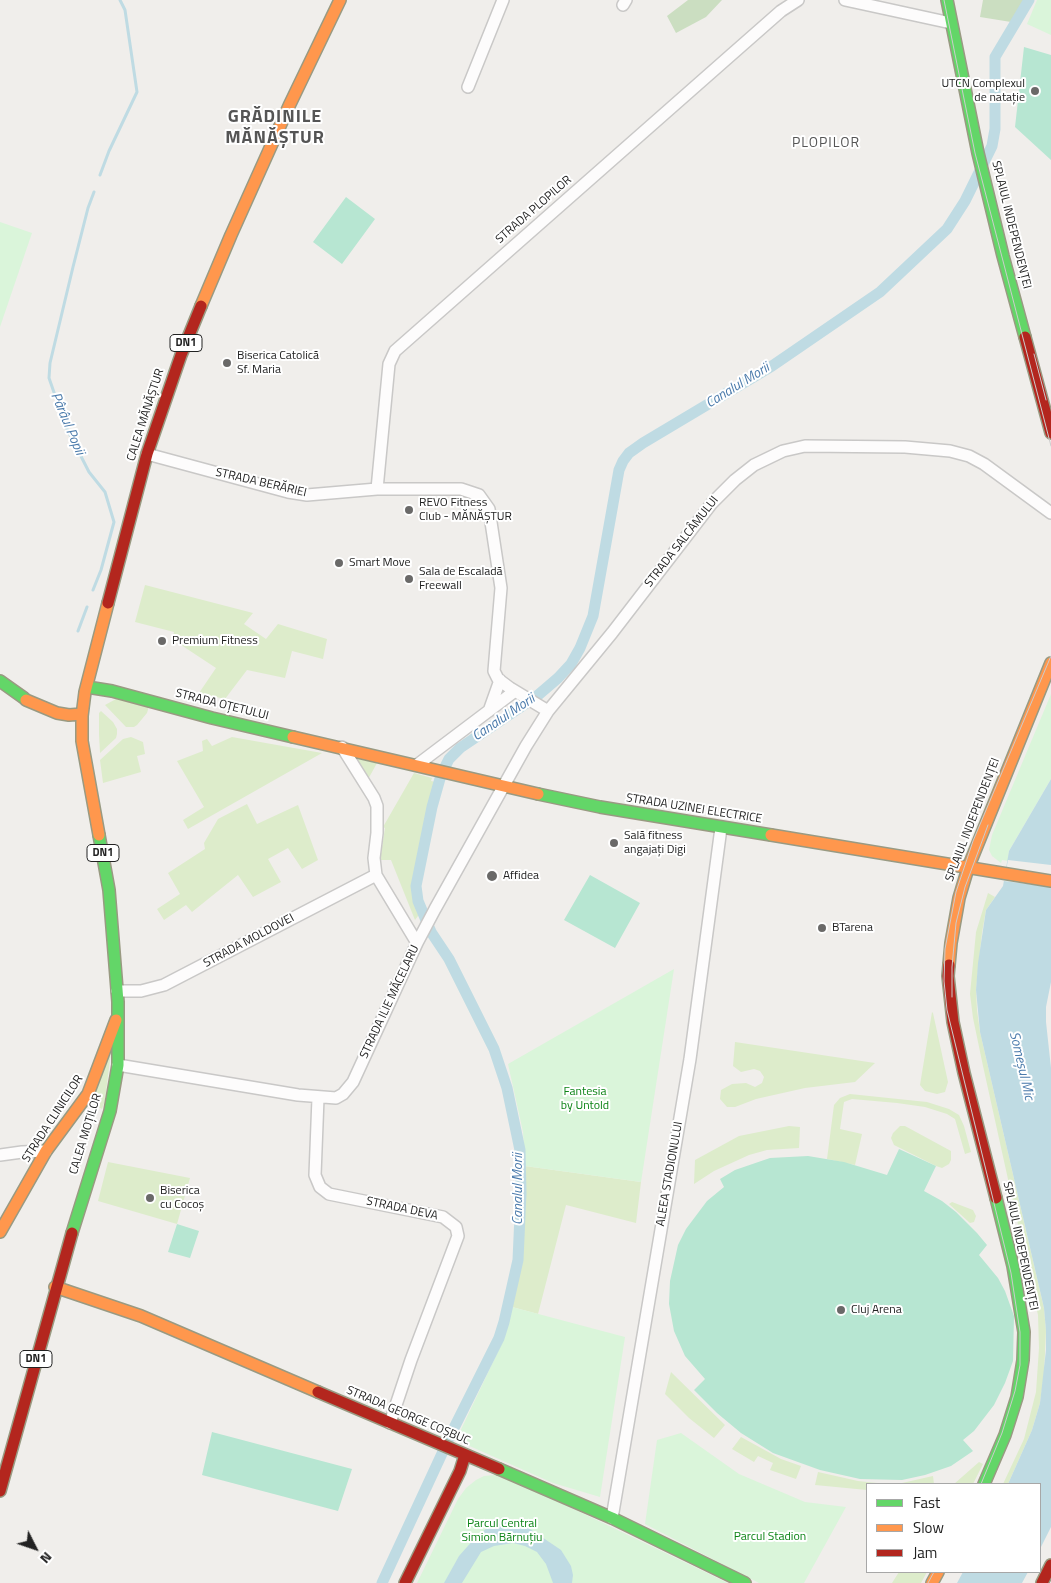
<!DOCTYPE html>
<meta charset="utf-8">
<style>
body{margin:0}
#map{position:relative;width:1051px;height:1583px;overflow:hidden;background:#f0eeeb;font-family:"Titillium Web",sans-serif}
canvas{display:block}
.legend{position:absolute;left:866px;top:1483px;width:175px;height:90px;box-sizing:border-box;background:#fff;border:1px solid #a7a7a7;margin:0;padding:6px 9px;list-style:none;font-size:15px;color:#222}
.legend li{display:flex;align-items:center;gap:10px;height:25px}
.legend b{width:25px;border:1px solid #a7a7a7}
.north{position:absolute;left:10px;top:1523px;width:50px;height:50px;-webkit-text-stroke:4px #fff;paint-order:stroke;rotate:131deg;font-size:14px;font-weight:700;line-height:20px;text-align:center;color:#222}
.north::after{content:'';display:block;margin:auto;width:18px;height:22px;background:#222;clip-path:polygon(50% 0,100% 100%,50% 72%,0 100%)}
</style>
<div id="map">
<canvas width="1051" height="1583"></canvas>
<ul class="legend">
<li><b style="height:6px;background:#63d668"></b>Fast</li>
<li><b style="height:6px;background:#ff974d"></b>Slow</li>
<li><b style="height:6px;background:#b3261e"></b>Jam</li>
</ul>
<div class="north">N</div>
</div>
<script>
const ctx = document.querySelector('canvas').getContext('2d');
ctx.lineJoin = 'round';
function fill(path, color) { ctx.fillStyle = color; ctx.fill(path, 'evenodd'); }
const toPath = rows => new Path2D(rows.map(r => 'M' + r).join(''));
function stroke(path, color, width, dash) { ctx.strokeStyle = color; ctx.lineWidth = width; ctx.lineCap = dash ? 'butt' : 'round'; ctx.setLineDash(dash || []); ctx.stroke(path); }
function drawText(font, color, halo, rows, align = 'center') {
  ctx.font = font + ' "Titillium Web",sans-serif'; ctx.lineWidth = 4; ctx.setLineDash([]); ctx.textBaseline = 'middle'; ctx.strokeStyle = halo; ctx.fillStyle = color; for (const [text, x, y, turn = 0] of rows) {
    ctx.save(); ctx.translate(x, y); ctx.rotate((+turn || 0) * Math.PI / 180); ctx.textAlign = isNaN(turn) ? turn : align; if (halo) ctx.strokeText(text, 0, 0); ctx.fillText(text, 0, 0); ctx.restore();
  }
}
const grass = toPath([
 [145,585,253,613,244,624,266,639,278,624,327,639,323,659,292,651,285,678,247,670,225,699,199,693,216,668,172,639,174,632,135,622],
 [116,699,149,706,147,713,137,725,134,727,126,727,105,705],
 [101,711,113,722,117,729,117,734,116,738,100,753,99,734,99,713],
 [131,737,143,742,145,754,137,756,141,772,103,783,100,760,123,739],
 [232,737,322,753,188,829,183,820,204,807,177,761,203,751,202,741,207,739,212,746],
 [358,759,377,763,366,783,356,762],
 [414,773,432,778,431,781,436,782,427,808,414,884,414,898,421,912,415,920,391,860,380,860,385,828,383,827],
 [247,804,257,824,298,805,318,860,302,869,288,848,268,859,281,882,253,897,238,875,192,912,186,905,164,920,157,909,180,894,168,873,205,849,204,843,218,819],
 [988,893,995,897,986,910,982,933,976,990,977,1010,980,1032,1044,1308,1046,1331,1044,1375,1040,1403,1032,1430,1008,1484,1003,1484,1024,1439,1036,1392,1039,1348,1038,1315,983,1066,973,1018,970,994,976,932],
 [932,1012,933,1013,948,1082,945,1092,937,1094,925,1091,920,1085],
 [735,1042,875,1063,855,1082,805,1088,756,1099,735,1107,727,1107,720,1099,721,1090,732,1084,746,1083,755,1087,762,1083,764,1077,760,1071,754,1069,741,1072,733,1066],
 [111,1052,105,1100,102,1109,90,1102],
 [850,1094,927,1102,949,1109,959,1115,964,1126,971,1152,965,1154,955,1119,947,1114,925,1107,897,1103,852,1099,844,1102,840,1129,862,1134,855,1165,827,1159,834,1105,840,1098],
 [789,1126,800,1127,799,1148,767,1150,749,1155,714,1171,694,1184,695,1160,739,1136],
 [900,1126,905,1126,951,1151,951,1160,949,1164,942,1168,936,1166,894,1145,891,1138,893,1133],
 [108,1162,190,1178,177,1224,98,1201],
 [525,1166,641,1182,636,1223,566,1205,538,1314,512,1307,521,1268,524,1228],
 [952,1202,973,1210,976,1216,974,1222,970,1223,949,1204],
 [671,1372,725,1425,714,1438,689,1418,665,1394],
 [741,1437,781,1459,801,1466,796,1479,770,1470,773,1463,758,1456,754,1462,732,1449],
 [979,1462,983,1464,973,1484,954,1484],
 [818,1472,858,1481,877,1483,902,1483,933,1476,934,1484,867,1484,867,1490,815,1485],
 [899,1572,927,1572,921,1583,892,1583]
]);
const forest = toPath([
 [688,0,722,0,706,17,676,33,667,16],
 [983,0,1025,0,1011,22,980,17]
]);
const park = toPath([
 [1037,0,1051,0,1051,35,1027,24],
 [0,222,32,233,0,327],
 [1051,694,1051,779,1009,851,1008,861,1002,860,1001,863,992,856,989,850,992,835],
 [674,969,641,1182,525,1166,523,1132,508,1064],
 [512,1307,625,1337,600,1497,553,1483,456,1440,502,1343],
 [681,1433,739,1474,805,1502,846,1507,804,1583,759,1583,645,1524,657,1440],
 [494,1475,505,1476,728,1583,417,1583,458,1499,466,1488,476,1480,484,1476]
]);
const pitch = toPath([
 [1024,47,1051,55,1051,160,1015,127],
 [346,197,375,219,342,264,313,242],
 [590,875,640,903,615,948,564,920],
 [899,1149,936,1166,924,1191,942,1201,956,1212,977,1233,987,1245,979,1255,998,1278,1005,1291,1014,1316,1013,1361,1005,1383,994,1405,974,1431,963,1440,973,1451,951,1466,925,1475,902,1480,860,1479,820,1470,773,1453,741,1433,717,1413,694,1390,705,1379,685,1356,674,1331,669,1304,670,1281,678,1245,686,1229,707,1201,724,1187,720,1179,735,1170,770,1158,808,1156,844,1162,887,1175],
 [177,1224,199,1231,190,1258,168,1252],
 [212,1432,352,1469,338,1511,202,1475]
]);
const water = toPath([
 [1051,779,1051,982,1046,1007,1046,1022,1051,1068,1051,1527,1040,1549,1040,1484,1008,1484,1032,1430,1040,1403,1046,1350,1046,1331,1044,1308,980,1032,976,990,978,963,986,910,1003,886,1009,851],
 [510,1522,527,1527,561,1550,571,1566,573,1575,572,1583,553,1583,546,1564,537,1552,525,1546,513,1543,494,1546,481,1552,462,1583,444,1583,459,1556,475,1538,488,1527,496,1524],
 [963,1572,1028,1572,1022,1583,957,1583]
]);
const pier = toPath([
 [1008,860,1051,865,1051,887,1004,881]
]);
const stream = toPath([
 [100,175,109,151,137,92,125,10,120,0],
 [93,590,101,570,114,522,105,492,89,472,66,427,49,378,50,363,73,267,88,208,94,192],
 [78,631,87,607]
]);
const canal = toPath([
 [382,1583,452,1432,499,1338,504,1322,518,1260,521,1193,520,1150,507,1088,494,1049,449,959,431,932,418,901,416,886,432,807,441,775,449,759,460,748,537,696,558,678,571,664,580,648,593,616,619,470,623,461,629,453,643,443,772,366,880,292,947,229,965,201,992,146,995,129,995,57,1029,0]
]);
const street = toPath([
 [845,0,951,23],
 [623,5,626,0],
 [468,87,503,0],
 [147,454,288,492,307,495,377,489,461,489,479,495,489,509,501,588,494,671,498,679,510,688,548,711],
 [377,489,389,364,395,351,731,55,781,11,798,0],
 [489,711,500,680],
 [342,747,374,798,377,806,377,833,374,858,376,875,417,943],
 [417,765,515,691],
 [117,991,141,991,164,985,376,875],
 [118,1065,298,1095,336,1098,343,1094,353,1082,417,943,435,909,526,746,548,711,612,633,712,503,735,480,754,465,783,451,805,446,905,447,950,451,969,456,984,464,1051,513],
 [318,1098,315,1175,320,1187,329,1194,443,1217,456,1227,458,1236,411,1360,390,1423],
 [0,1155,22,1152,46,1151],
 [612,1518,690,1059,721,828]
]);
const fast = toPath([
 [947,0,978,153,1003,256,1025,337],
 [0,681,24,698],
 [87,687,112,691,212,718,293,737],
 [538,794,600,807,771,835],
 [72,1233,110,1111,118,1065,118,1002,109,890,99,835],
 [499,1469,612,1518,745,1583],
 [984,1484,1005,1435,1017,1397,1023,1360,1024,1332,1013,1266,996,1198]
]);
const slow = toPath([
 [201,306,231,235,289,106,340,0],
 [26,700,57,713,69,715,82,714],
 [293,737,538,794],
 [99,835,82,741,82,716,85,692,108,603],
 [771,835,1051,881],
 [949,965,951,943,959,898,968,868,1051,663],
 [0,1232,46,1151,88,1094,116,1020],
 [55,1287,141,1316,318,1392],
 [932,1583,938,1572]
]);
const jam = toPath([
 [1025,337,1051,433],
 [108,603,147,454,181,355,201,306],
 [949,965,948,976,953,1022,964,1073,996,1198],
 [318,1392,499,1469],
 [0,1491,72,1233],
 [405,1583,460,1471,465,1455],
 [1042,1583,1051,1565]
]);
const tram = toPath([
 [944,0,975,153,1051,446],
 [1034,354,1046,400],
 [952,997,952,967,956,923,965,887,988,825],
 [981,1484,1002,1433,1015,1391,1020,1365,1020,1332,1011,1273,947,1010,944,981,945,949,956,892,973,841,1051,656],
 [928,1583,934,1572]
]);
const markers = [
 [1035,91,5,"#6a6968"],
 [227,363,5,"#6a6968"],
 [409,510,5,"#6a6968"],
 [339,563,5,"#6a6968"],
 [409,579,5,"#6a6968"],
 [162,641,5,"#6a6968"],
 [614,843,5,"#6a6968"],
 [492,876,6,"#6a6968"],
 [822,928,5,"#6a6968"],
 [150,1198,5,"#6a6968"],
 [841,1310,5,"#6a6968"]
];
const shields = [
 [186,343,32],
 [103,853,32],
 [36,1359,32]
];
const shieldNames = [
 ["DN1",186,343],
 ["DN1",103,853],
 ["DN1",36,1359]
];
const poiNames = [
 ["UTCN Complexul",1025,84,"right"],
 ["de natație",1025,98,"right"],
 ["Biserica Catolică",237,356],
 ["Sf. Maria",237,370],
 ["REVO Fitness",419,503],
 ["Club - MĂNĂȘTUR",419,517],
 ["Smart Move",349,563],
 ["Sala de Escaladă",419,572],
 ["Freewall",419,586],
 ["Premium Fitness",172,641],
 ["Sală fitness",624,836],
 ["angajați Digi",624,850],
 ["Affidea",503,876],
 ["BTarena",832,928],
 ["Biserica",160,1191],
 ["cu Cocoș",160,1205],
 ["Cluj Arena",851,1310]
];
const streetNames = [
 ["STRADA PLOPILOR",534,210,-41],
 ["SPLAIUL INDEPENDENȚEI",1011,225,76],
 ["CALEA MĂNĂȘTUR",146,415,-72],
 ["STRADA BERĂRIEI",261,483,13],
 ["STRADA SALCÂMULUI",682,542,-52],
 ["STRADA OȚETULUI",222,705,14],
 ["STRADA UZINEI ELECTRICE",694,809,9],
 ["SPLAIUL INDEPENDENȚEI",973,820,-69],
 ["STRADA MOLDOVEI",249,941,-28],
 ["STRADA ILIE MĂCELARU",390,1002,-65],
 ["STRADA CLINICILOR",53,1119,-57],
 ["CALEA MOȚILOR",86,1134,-73],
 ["ALEEA STADIONULUI",670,1174,-80],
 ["STRADA DEVA",402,1209,12],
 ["SPLAIUL INDEPENDENȚEI",1020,1246,78],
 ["STRADA GEORGE COȘBUC",408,1416,23]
];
const parkNames = [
 ["Fantesia",585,1092],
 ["by Untold",585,1106],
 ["Parcul Central",502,1524],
 ["Simion Bărnuțiu",502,1538],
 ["Parcul Stadion",770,1537]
];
const neighbourhoodNames = [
 ["PLOPILOR",826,144]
];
const waterNames = [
 ["Canalul Morii",738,386,-32],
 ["Pârâul Popii",67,424,67],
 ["Canalul Morii",504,718,-34],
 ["Someșul Mic",1021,1066,77],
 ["Canalul Morii",519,1189,-90]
];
const districtNames = [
 ["GRĂDINILE",275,118],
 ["MĂNĂȘTUR",275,139]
];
fill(grass, '#ddeccb');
fill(forest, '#cbdec1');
fill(park, '#daf5da');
fill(pitch, '#b7e6d2');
fill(water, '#bfdbe3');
fill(pier, '#f0eeeb');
stroke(stream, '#bfdbe3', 3);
stroke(canal, '#bfdbe3', 11);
stroke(street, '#c9c8c7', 14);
stroke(fast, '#999a82', 14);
stroke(slow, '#999a82', 14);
stroke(jam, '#999a82', 14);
stroke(street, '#fdfcfc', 11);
stroke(fast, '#63d668', 11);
stroke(slow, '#ff974d', 11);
stroke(jam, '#b3261e', 11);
stroke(tram, '#ccc', 1);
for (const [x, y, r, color] of markers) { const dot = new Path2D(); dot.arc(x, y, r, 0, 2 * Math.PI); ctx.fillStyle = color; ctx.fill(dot); stroke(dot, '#fff', 2); }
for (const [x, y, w] of shields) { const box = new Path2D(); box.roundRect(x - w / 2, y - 8.5, w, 17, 4); ctx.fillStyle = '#fff'; ctx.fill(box); stroke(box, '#222', 1); }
drawText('bold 11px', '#222', null, shieldNames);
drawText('12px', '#222', '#fff', poiNames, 'left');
drawText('12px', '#222', '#fff', streetNames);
drawText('12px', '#0c8416', '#fff', parkNames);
ctx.letterSpacing = '1px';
drawText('14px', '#555', '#fff', neighbourhoodNames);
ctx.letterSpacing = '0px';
drawText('italic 14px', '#4a7aab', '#fff', waterNames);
ctx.letterSpacing = '1px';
drawText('bold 18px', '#555', '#fff', districtNames);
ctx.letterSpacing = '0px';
</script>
